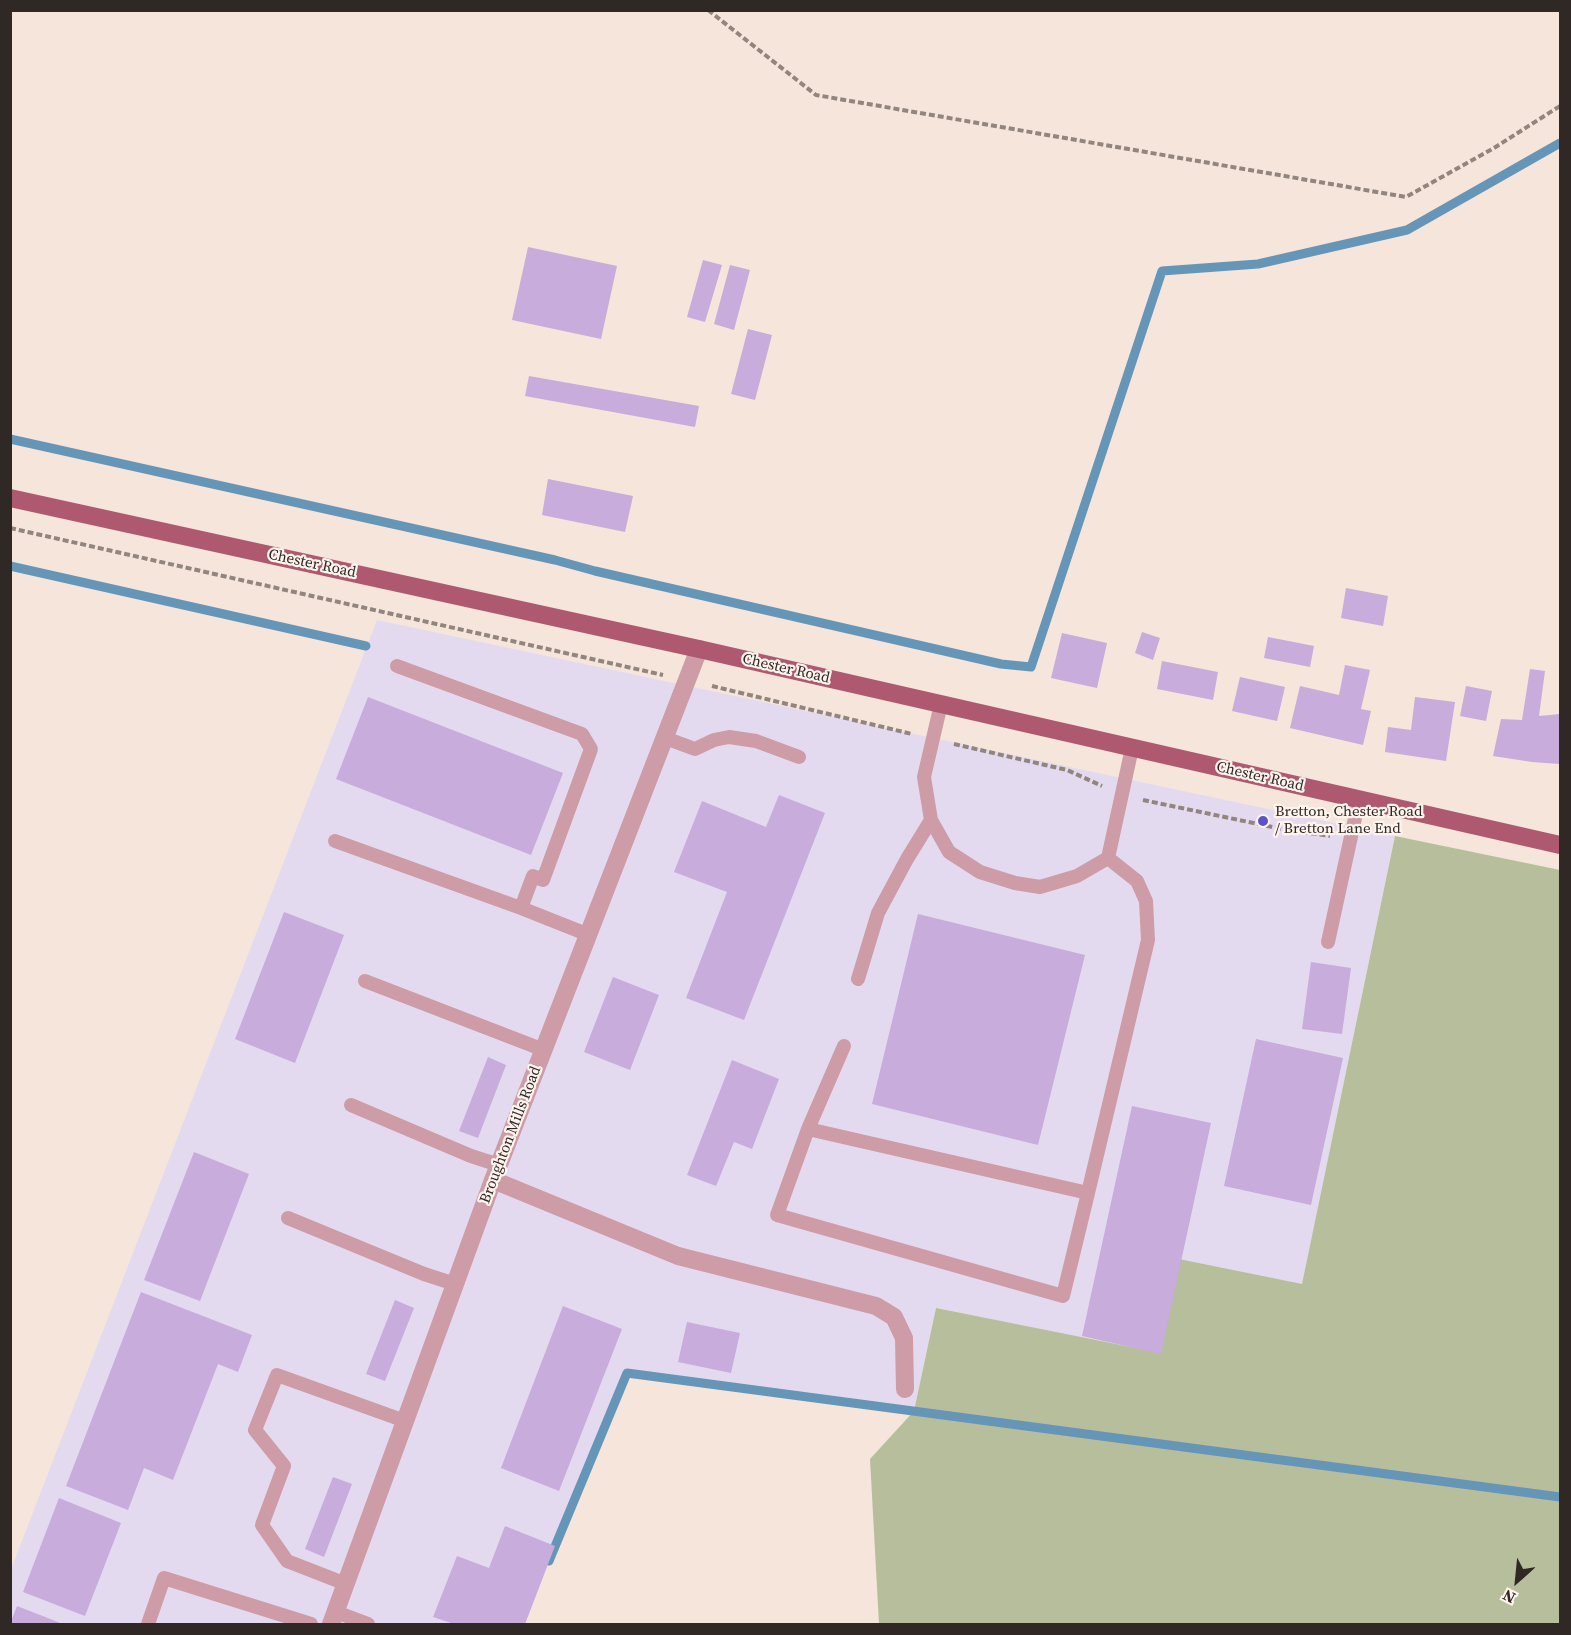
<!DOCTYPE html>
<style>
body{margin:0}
#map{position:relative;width:1571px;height:1635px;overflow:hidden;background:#f6e5da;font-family:"Source Serif 4",serif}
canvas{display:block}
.frame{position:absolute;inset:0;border:12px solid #2f2824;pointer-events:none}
.north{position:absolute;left:1487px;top:1551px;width:60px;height:60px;-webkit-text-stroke:4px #fef4ed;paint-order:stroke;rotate:207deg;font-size:16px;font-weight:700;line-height:24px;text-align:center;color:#2f2824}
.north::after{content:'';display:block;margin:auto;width:21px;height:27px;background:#2f2824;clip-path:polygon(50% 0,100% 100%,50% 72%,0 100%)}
</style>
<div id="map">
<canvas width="1571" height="1635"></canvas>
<div class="frame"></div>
<div class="north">N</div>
</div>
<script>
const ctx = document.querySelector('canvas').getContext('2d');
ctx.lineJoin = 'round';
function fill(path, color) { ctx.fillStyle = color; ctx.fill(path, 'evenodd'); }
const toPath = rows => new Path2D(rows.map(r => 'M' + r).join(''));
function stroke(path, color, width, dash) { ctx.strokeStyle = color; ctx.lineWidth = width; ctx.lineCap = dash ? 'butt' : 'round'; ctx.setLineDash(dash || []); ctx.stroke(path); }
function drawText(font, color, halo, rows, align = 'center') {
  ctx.font = font + ' "Source Serif 4",serif'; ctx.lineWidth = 4.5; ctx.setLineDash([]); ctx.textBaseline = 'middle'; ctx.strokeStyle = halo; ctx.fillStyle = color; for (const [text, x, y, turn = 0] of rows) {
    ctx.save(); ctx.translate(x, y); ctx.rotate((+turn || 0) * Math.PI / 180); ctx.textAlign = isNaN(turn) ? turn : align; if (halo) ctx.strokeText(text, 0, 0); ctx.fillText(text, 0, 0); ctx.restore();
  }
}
const industrial = toPath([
 [377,620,1395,836,1302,1285,1179,1259,1161,1354,936,1308,914,1411,627,1373,555,1546,525,1624,11,1624,10,1572]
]);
const green = toPath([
 [1395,836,1560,870,1560,1624,879,1624,870,1459,914,1411,936,1308,1161,1353,1179,1259,1302,1284]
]);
const stream = toPath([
 [10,439,555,560,595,571,1001,664,1031,667,1162,271,1258,264,1407,230,1560,143],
 [10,566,366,646],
 [549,1561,627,1373,1560,1497]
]);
const building = toPath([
 [528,247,617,266,601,339,512,320],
 [703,260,722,265,705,322,687,317],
 [730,265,750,270,734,330,714,324],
 [748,329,772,335,755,400,731,394],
 [529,376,699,406,695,427,525,396],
 [548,479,633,496,625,532,542,515],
 [1346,588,1388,596,1383,626,1341,618],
 [1142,632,1160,638,1153,660,1135,653],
 [1062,633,1107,643,1097,688,1051,678],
 [1268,637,1314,646,1310,667,1264,658],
 [1162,661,1218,672,1213,700,1157,689],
 [1345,665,1370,670,1361,709,1371,711,1363,745,1290,728,1300,686,1339,695],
 [1530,669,1545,671,1539,716,1560,714,1560,764,1532,762,1493,756,1501,719,1522,720],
 [1240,677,1285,687,1277,721,1232,711],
 [1466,686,1492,691,1486,721,1460,716],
 [368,697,563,773,531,855,336,779],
 [1415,697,1455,702,1446,761,1385,752,1388,727,1411,730],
 [779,795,825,813,744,1020,686,998,727,892,674,872,702,801,766,827],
 [284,912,344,935,295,1063,235,1039],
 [918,914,1085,955,1038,1145,872,1104],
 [1311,962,1351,968,1342,1034,1302,1029],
 [613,977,659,995,630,1070,584,1052],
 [1256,1039,1343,1058,1311,1205,1224,1186],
 [488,1057,506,1065,478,1138,459,1131],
 [732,1060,779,1079,752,1149,734,1142,716,1186,687,1175],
 [1132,1106,1211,1123,1161,1354,1082,1336],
 [194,1152,249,1174,200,1301,144,1280],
 [141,1292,252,1335,238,1372,218,1364,173,1480,144,1468,128,1510,66,1486],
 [395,1300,414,1308,385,1381,366,1374],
 [563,1306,622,1329,559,1491,501,1468],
 [687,1322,740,1333,731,1373,678,1362],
 [333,1477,352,1484,324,1557,305,1549],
 [59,1498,121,1523,85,1616,23,1592],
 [505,1526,555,1546,525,1624,454,1624,433,1617,457,1556,489,1568],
 [17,1606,63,1624,10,1624]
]);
const path = toPath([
 [708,10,816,95,1406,197,1494,148,1560,106],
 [10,528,663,675],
 [712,686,912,734],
 [954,744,1067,770,1102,786],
 [1143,800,1287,830,1330,836]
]);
const service = toPath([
 [397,666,582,734,591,749,543,880,533,876,521,908],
 [941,704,924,777,931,820,949,852,980,872,1015,883,1040,887,1077,876,1108,858],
 [665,738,695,749,714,740,729,737,756,741,799,757],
 [335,841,521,908,589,935],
 [1328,942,1359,800],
 [858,979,878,913,907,859,931,820],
 [365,981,544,1050],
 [351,1105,471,1156,499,1165],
 [808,1129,844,1046],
 [1088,1193,808,1129,777,1215,1063,1296,1088,1193,1148,940,1146,901,1137,881,1108,858,1132,748],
 [288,1218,424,1274,455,1284],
 [346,1584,287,1561,262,1525,284,1466,255,1430,277,1375,405,1421],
 [336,1612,368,1624],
 [148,1624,164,1578,311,1624]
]);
const minor = toPath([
 [493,1180,678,1256,876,1306,894,1317,904,1338,905,1389],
 [331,1624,493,1180,699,649]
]);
const primary = toPath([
 [10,498,699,649,1560,845]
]);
const markers = [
 [1263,821,6,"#6050c9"]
];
const streetNames = [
 ["Chester Road",312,564,12],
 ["Chester Road",786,669,13],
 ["Chester Road",1260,777,13],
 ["Broughton Mills Road",511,1135,-69]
];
const poiNames = [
 ["Bretton, Chester Road",1275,812],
 ["/ Bretton Lane End",1275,829]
];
fill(industrial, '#e4daef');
fill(green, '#b7be9c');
stroke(stream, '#6595b7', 9);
fill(building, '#c7acdc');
stroke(path, '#91857e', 4, [6, 3]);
stroke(service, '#cd9ca6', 14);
stroke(minor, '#cd9ca6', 18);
stroke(primary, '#ae596f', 18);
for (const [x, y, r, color] of markers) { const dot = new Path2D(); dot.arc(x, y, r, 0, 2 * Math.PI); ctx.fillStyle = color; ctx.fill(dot); stroke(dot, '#fef4ed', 2); }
drawText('15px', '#2f2824', '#fef4ed', streetNames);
drawText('15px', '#2f2824', '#fef4ed', poiNames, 'left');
</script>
